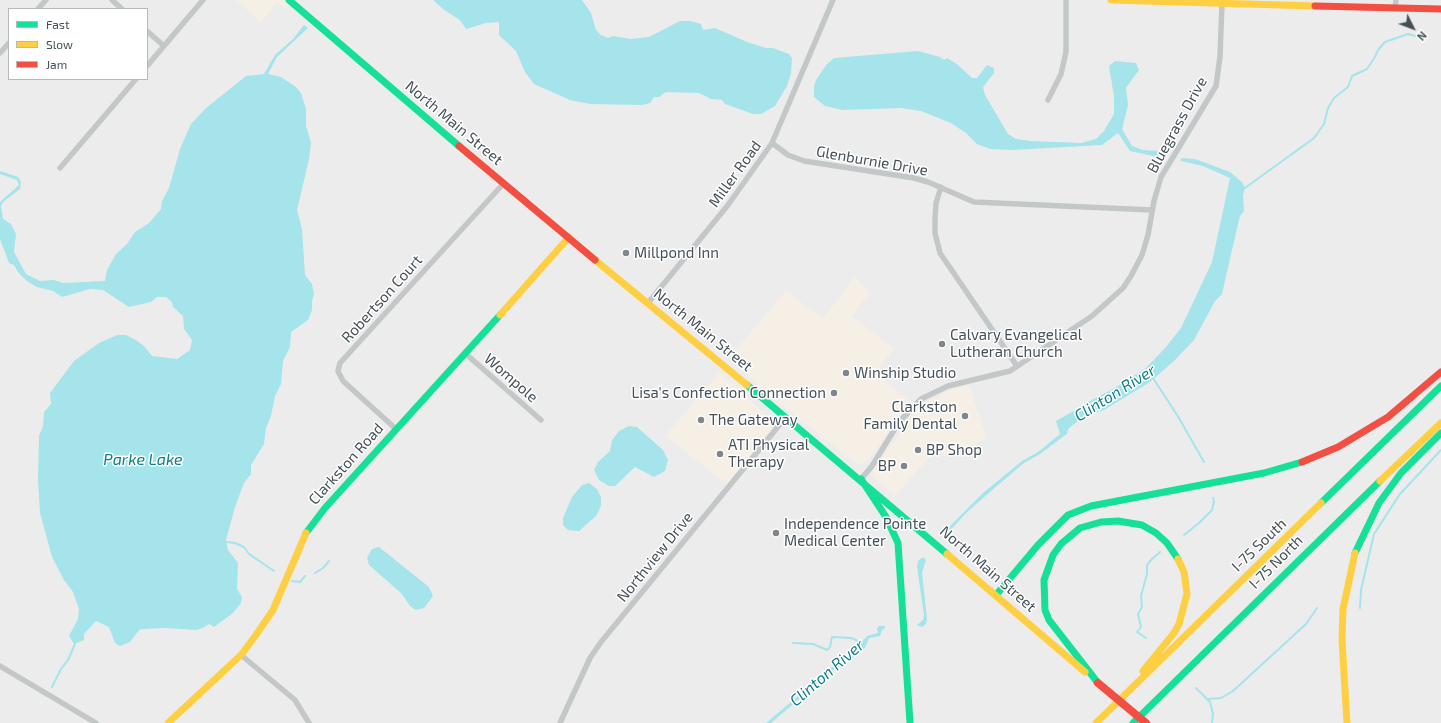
<!DOCTYPE html>
<style>
body{margin:0}
#map{position:relative;width:1441px;height:723px;overflow:hidden;background:#edecec;font-family:"Exo 2",sans-serif}
canvas{display:block}
.legend{position:absolute;left:8px;top:8px;width:140px;height:72px;box-sizing:border-box;background:#fff;border:1px solid #b4b9bc;margin:0;padding:5px 7px;list-style:none;font-size:12px;color:#445158}
.legend li{display:flex;align-items:center;gap:8px;height:20px}
.legend b{width:20px;border:1px solid #b4b9bc}
.north{position:absolute;left:1393px;top:8px;width:40px;height:40px;-webkit-text-stroke:3px #fff;paint-order:stroke;rotate:132deg;font-size:11px;font-weight:700;line-height:16px;text-align:center;color:#445158}
.north::after{content:'';display:block;margin:auto;width:14px;height:18px;background:#445158;clip-path:polygon(50% 0,100% 100%,50% 72%,0 100%)}
</style>
<div id="map">
<canvas width="1441" height="723"></canvas>
<ul class="legend">
<li><b style="height:5px;background:#16e098"></b>Fast</li>
<li><b style="height:5px;background:#ffcf43"></b>Slow</li>
<li><b style="height:5px;background:#f24e42"></b>Jam</li>
</ul>
<div class="north">N</div>
</div>
<script>
const ctx = document.querySelector('canvas').getContext('2d');
ctx.lineJoin = 'round';
function fill(path, color) { ctx.fillStyle = color; ctx.fill(path, 'evenodd'); }
const toPath = rows => new Path2D(rows.map(r => 'M' + r).join(''));
function stroke(path, color, width, dash) { ctx.strokeStyle = color; ctx.lineWidth = width; ctx.lineCap = dash ? 'butt' : 'round'; ctx.setLineDash(dash || []); ctx.stroke(path); }
function drawText(font, color, halo, rows, align = 'center') {
  ctx.font = font + ' "Exo 2",sans-serif'; ctx.lineWidth = 3; ctx.setLineDash([]); ctx.textBaseline = 'middle'; ctx.strokeStyle = halo; ctx.fillStyle = color; for (const [text, x, y, turn = 0] of rows) {
    ctx.save(); ctx.translate(x, y); ctx.rotate((+turn || 0) * Math.PI / 180); ctx.textAlign = isNaN(turn) ? turn : align; if (halo) ctx.strokeText(text, 0, 0); ctx.fillText(text, 0, 0); ctx.restore();
  }
}
const commercial = toPath([
 [236,0,293,0,286,8,277,2,261,22],
 [855,277,869,293,852,316,894,349,875,372,910,402,871,457,864,463,857,464,768,394,729,358,786,291,823,319],
 [720,372,769,418,772,428,727,484,665,436],
 [969,385,987,439,944,456,937,448,895,496,873,477,873,471,910,418,923,404,950,390]
]);
const water = toPath([
 [433,0,582,0,591,13,596,30,601,35,608,38,613,36,631,39,649,37,680,21,690,21,701,24,703,30,715,28,747,42,766,48,773,48,789,54,792,58,791,73,787,86,775,106,761,114,753,114,725,104,722,100,711,99,699,93,666,92,659,97,654,97,650,103,642,105,590,104,570,100,534,84,525,72,516,51,499,35,499,22,486,23,466,29,460,20,443,9],
 [304,25,308,28,277,57,268,74,281,77,296,87,301,93,306,109,306,126,311,143,309,159,297,210,302,229,305,275,312,284,314,294,312,301,312,310,308,320,291,332,290,347,283,361,281,384,275,396,271,416,266,428,264,444,251,465,251,474,244,483,235,507,226,540,228,550,238,563,237,589,242,597,241,603,233,613,214,627,209,624,203,628,196,630,165,628,143,629,139,630,130,642,120,646,115,643,109,627,96,621,84,634,84,640,74,644,69,636,78,619,79,609,73,592,64,580,52,557,40,513,38,480,39,436,43,426,44,412,51,404,50,393,74,361,99,343,117,335,126,335,136,340,144,346,152,356,177,359,190,350,192,340,184,329,183,316,173,307,172,302,166,297,157,297,151,302,129,307,103,290,90,289,62,297,53,291,37,287,27,281,18,272,14,265,9,263,0,239,0,202,19,185,17,180,0,174,0,171,18,177,21,182,20,189,3,202,1,206,3,219,11,224,16,234,14,252,26,274,40,281,54,280,63,283,105,281,107,270,116,254,127,244,135,232,149,223,161,209,162,201,169,188,180,149,191,124,206,108,246,76,264,74,275,55,293,39],
 [918,51,940,57,944,60,947,58,957,64,972,78,977,78,987,65,994,68,994,73,983,87,985,95,1008,134,1016,139,1031,141,1081,143,1096,139,1104,131,1114,114,1114,97,1109,66,1115,61,1136,63,1139,70,1126,88,1128,105,1122,129,1132,146,1143,150,1161,151,1167,153,1167,156,1153,156,1130,151,1118,133,1102,145,1012,150,990,149,977,144,966,133,951,123,921,111,901,108,843,110,825,106,814,97,814,86,816,80,827,64,834,58],
 [1181,158,1195,159,1230,172,1242,182,1245,188,1243,195,1244,211,1240,216,1238,224,1222,294,1215,301,1194,340,1174,361,1150,382,1104,410,1083,417,1068,429,1067,434,1064,436,1040,454,1024,463,991,491,966,513,948,533,945,531,983,493,1022,461,1038,452,1060,434,1056,421,1084,405,1086,403,1115,388,1146,368,1166,347,1181,328,1212,262,1230,178,1203,166,1181,161],
 [629,426,637,427,663,450,668,460,665,471,654,477,635,467,615,486,609,486,599,480,594,470,598,462,610,451,612,440,619,431],
 [589,483,597,489,601,497,601,506,596,516,579,531,568,530,563,525,563,518,572,497,582,485],
 [379,547,429,587,433,596,424,608,416,610,410,606,402,594,369,565,367,558,372,549],
 [923,557,926,560,922,573,927,619,926,624,922,627,917,625,923,620,924,615,917,567,918,561],
 [879,626,885,626,885,628,882,630,880,636,869,638,865,648,853,657,846,659,771,723,766,723,842,659,855,651,867,636,878,633,877,628]
]);
const stream = toPath([
 [1245,188,1314,138,1324,124,1328,108,1334,98,1348,87,1352,76,1367,69,1375,57,1378,50,1385,42,1408,34,1424,38],
 [1153,378,1179,418,1204,462],
 [1184,535,1199,523,1212,510,1214,501,1213,498],
 [227,542,235,543,244,547,249,554,274,571],
 [315,573,323,568,329,561],
 [292,581,300,582,305,576],
 [1360,608,1361,590,1374,534,1400,494,1441,450],
 [1146,638,1137,632,1141,627,1138,614,1142,607,1141,596,1147,574,1147,565,1152,559,1160,552],
 [793,643,813,644,827,650,830,647,832,637,851,638,863,643],
 [52,687,61,669,68,660,75,644],
 [1196,688,1210,702,1213,714,1212,723],
 [1208,699,1221,698,1233,691,1306,624,1317,608]
]);
const street = toPath([
 [112,0,122,9],
 [1395,8,1396,0],
 [38,9,46,0],
 [147,31,164,46],
 [0,53,9,43],
 [147,66,203,0],
 [1048,100,1061,74,1066,52,1066,0],
 [772,143,788,155,804,161,914,178,928,182,974,202,1152,210],
 [60,168,136,79],
 [941,187,936,203,935,219,935,233,940,253,1017,366],
 [648,303,728,205,772,143,833,0],
 [466,354,541,420],
 [396,429,343,381,338,371,340,363,504,183],
 [861,479,872,466,899,422,921,399,948,386,1010,371,1092,316,1123,288,1131,276,1142,255,1148,235,1154,201,1161,177,1216,86,1220,57,1222,3],
 [241,655,295,700,309,723],
 [0,666,96,723],
 [560,723,590,658,601,642,786,417]
]);
const fast = toPath([
 [289,0,459,146],
 [747,385,947,554],
 [861,479,886,517,898,543,910,723],
 [1321,503,1441,386],
 [306,533,325,508,500,315],
 [1355,553,1379,503,1401,473,1441,433],
 [996,595,1038,545,1068,515,1091,506,1264,473,1302,462],
 [1098,683,1049,620,1045,610,1044,580,1053,555,1061,544,1080,528,1101,522,1118,521,1142,525,1156,533,1167,543,1178,559],
 [1133,723,1380,481]
]);
const slow = toPath([
 [1111,0,1315,6],
 [595,260,747,385],
 [500,315,569,237],
 [1380,481,1441,423],
 [947,554,1085,672],
 [1143,671,1174,633,1179,624,1187,594,1184,572,1178,559],
 [168,723,241,655,256,635,273,610,306,533],
 [1096,723,1321,503],
 [1347,723,1342,640,1343,609,1355,553]
]);
const jam = toPath([
 [1315,6,1441,9],
 [459,146,595,260],
 [1302,462,1338,447,1388,417,1441,372]
]);
const jamBridge = toPath([
 [1098,683,1146,723]
]);
const markers = [
 [626,253,4,"#7f878c"],
 [942,344,4,"#7f878c"],
 [846,373,4,"#7f878c"],
 [834,393,4,"#7f878c"],
 [965,416,4,"#7f878c"],
 [701,420,4,"#7f878c"],
 [918,450,4,"#7f878c"],
 [720,454,4,"#7f878c"],
 [904,466,4,"#7f878c"],
 [776,533,4,"#7f878c"]
];
const streetNames = [
 ["North Main Street",454,123,40],
 ["Bluegrass Drive",1177,125,-61],
 ["Glenburnie Drive",872,161,10],
 ["Miller Road",735,174,-54],
 ["Robertson Court",382,299,-48],
 ["North Main Street",703,330,39],
 ["Wompole",511,378,41],
 ["Clarkston Road",346,464,-48],
 ["I-75 South",1259,545,-44],
 ["Northview Drive",655,557,-51],
 ["I-75 North",1276,562,-45],
 ["North Main Street",988,569,41]
];
const poiNames = [
 ["Millpond Inn",634,253],
 ["Calvary Evangelical",950,335],
 ["Lutheran Church",950,352],
 ["Winship Studio",854,373],
 ["Lisa's Confection Connection",826,393,"right"],
 ["Clarkston",957,407,"right"],
 ["Family Dental",957,424,"right"],
 ["The Gateway",709,420],
 ["ATI Physical",728,445],
 ["Therapy",728,462],
 ["BP Shop",926,450],
 ["BP",896,466,"right"],
 ["Independence Pointe",784,524],
 ["Medical Center",784,541]
];
const waterNames = [
 ["Clinton River",1115,393,-32],
 ["Parke Lake",143,460],
 ["Clinton River",827,673,-41]
];
fill(commercial, '#f5efe6');
fill(water, '#a4e4ea');
stroke(stream, '#a4e4ea', 2);
stroke(street, '#c3c7c8', 5.5);
stroke(fast, '#16e098', 7);
stroke(slow, '#ffcf43', 7);
stroke(jam, '#f24e42', 7);
stroke(jamBridge, '#f24e42', 8);
for (const [x, y, r, color] of markers) { const dot = new Path2D(); dot.arc(x, y, r, 0, 2 * Math.PI); ctx.fillStyle = color; ctx.fill(dot); stroke(dot, '#fff', 1.5); }
drawText('15px', '#445158', '#fff', streetNames);
drawText('15px', '#445158', '#fff', poiNames, 'left');
drawText('italic 16px', '#0e7f8b', '#fff', waterNames);
</script>
